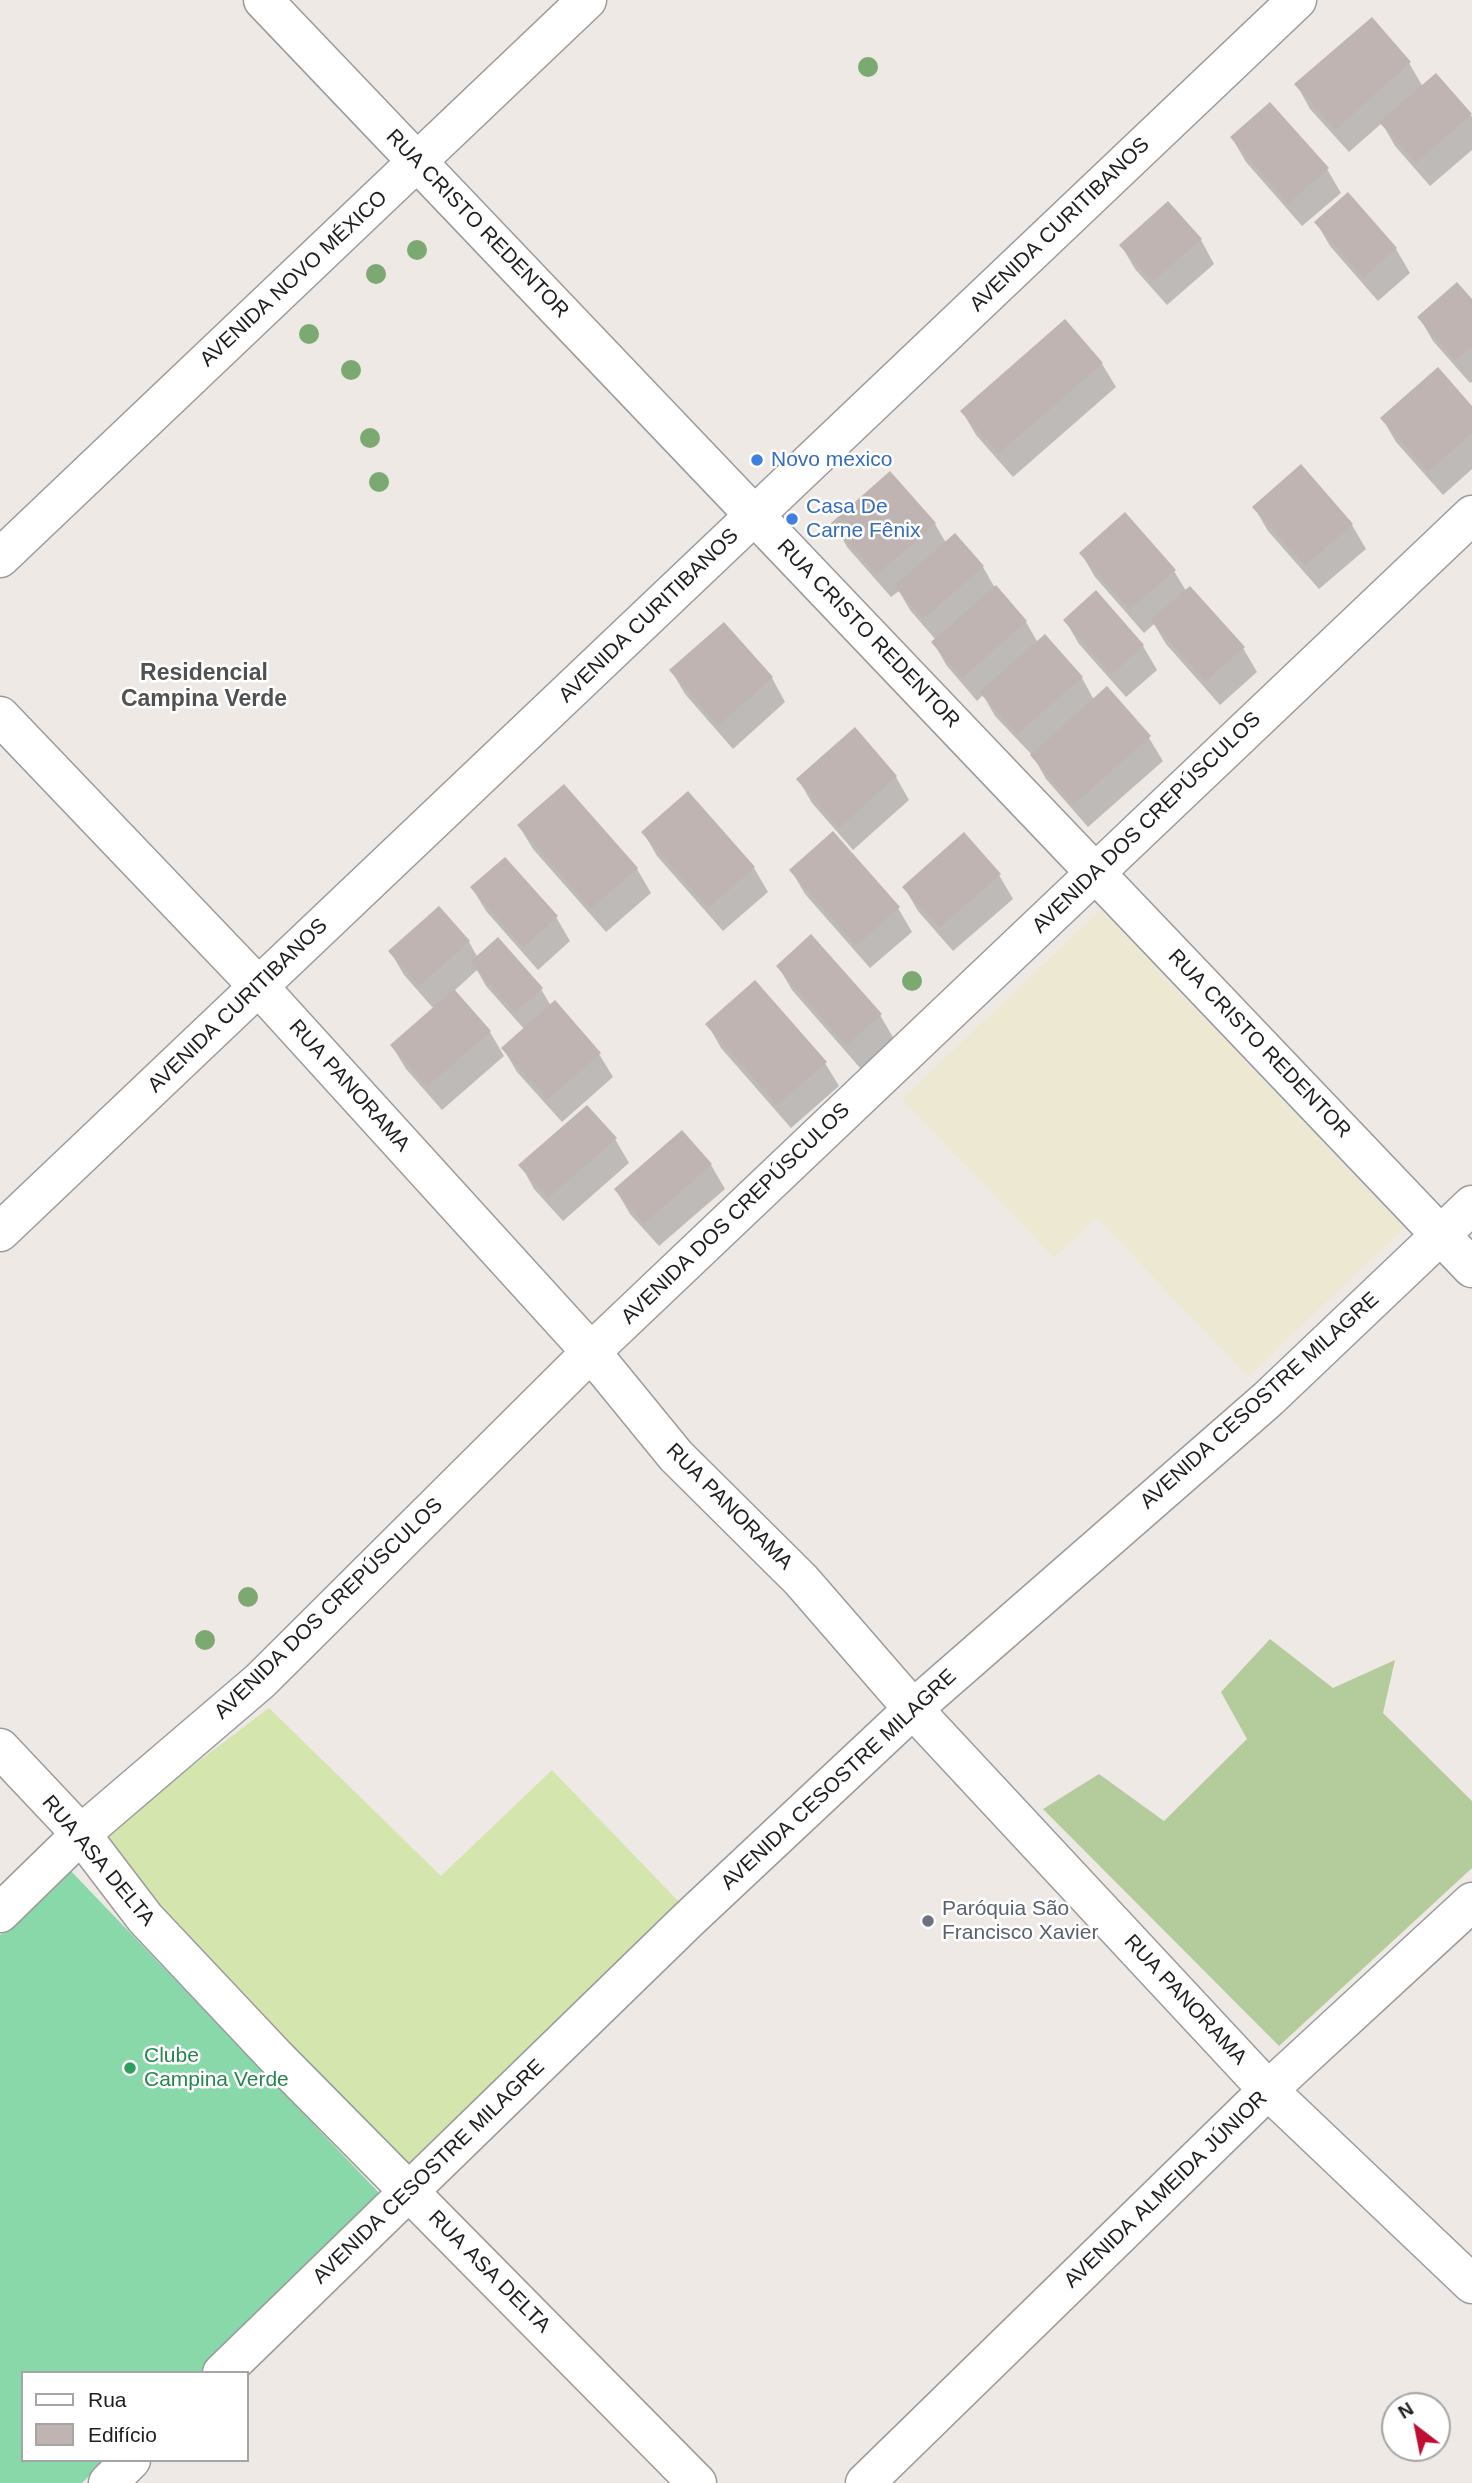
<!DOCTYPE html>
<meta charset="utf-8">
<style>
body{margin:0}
#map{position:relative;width:1472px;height:2483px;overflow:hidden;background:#eee9e5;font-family:Arial,sans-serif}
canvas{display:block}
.legend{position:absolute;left:21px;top:2371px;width:228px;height:91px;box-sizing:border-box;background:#fff;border:2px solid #a5a5a5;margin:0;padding:9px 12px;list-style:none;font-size:21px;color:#1e1e1e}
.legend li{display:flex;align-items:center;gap:14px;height:35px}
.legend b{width:35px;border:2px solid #a5a5a5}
.north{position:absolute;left:1381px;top:2392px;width:70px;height:70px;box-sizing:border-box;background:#fff;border:2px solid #a5a5a5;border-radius:50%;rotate:328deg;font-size:19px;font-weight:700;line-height:28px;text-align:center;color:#1e1e1e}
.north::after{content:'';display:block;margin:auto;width:24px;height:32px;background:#be0e32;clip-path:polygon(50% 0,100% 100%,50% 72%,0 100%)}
</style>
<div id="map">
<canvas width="1472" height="2483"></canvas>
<ul class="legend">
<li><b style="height:9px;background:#fff"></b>Rua</li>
<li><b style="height:19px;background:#bfb4b2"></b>Edifício</li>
</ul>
<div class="north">N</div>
</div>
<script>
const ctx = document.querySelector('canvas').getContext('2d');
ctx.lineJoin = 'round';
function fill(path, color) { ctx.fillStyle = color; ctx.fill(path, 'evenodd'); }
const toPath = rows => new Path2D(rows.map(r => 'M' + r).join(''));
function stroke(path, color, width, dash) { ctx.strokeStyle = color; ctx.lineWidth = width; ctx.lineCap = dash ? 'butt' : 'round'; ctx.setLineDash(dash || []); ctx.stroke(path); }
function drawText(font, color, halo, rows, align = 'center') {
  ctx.font = font + ' Arial,sans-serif'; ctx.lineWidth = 5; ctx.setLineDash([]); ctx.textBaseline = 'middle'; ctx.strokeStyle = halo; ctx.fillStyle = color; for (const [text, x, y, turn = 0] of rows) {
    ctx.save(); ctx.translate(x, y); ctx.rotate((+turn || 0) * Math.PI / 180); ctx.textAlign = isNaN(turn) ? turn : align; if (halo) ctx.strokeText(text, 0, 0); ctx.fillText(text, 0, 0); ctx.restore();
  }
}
const farmland = toPath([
 [1100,910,1404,1228,1248,1377,1097,1218,1054,1258,902,1099]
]);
const grass = toPath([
 [269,1708,441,1876,552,1770,706,1930,430,2194,97,1838]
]);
const forest = toPath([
 [1270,1639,1333,1688,1395,1660,1383,1713,1472,1801,1472,1868,1279,2046,1043,1809,1099,1774,1164,1821,1247,1739,1221,1692]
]);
const pitch = toPath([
 [69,1869,384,2198,199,2373,23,2373,23,2460,106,2460,82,2483,0,2483,0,1935]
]);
const shadow = toPath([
 [1409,63,1423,87,1436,75,1472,117,1472,150,1430,186,1395,146,1382,123,1349,152,1310,109,1297,85],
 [1232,138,1327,169,1341,193,1302,226,1246,162],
 [1347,194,1396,249,1410,273,1378,301,1330,246,1316,222],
 [1201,240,1214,264,1167,305,1135,269,1121,245],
 [1472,302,1472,382,1470,383,1433,341,1419,317],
 [1102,364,1116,387,1013,477,976,435,962,411],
 [1472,409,1472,469,1443,495,1396,442,1382,418],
 [1254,507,1352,525,1366,549,1319,589,1268,531],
 [834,523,935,524,946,543,983,567,995,588,1026,622,1038,643,1082,678,1094,700,1149,738,1163,761,1088,827,1046,779,1033,756,995,716,983,695,977,701,947,666,933,642,936,640,910,610,899,591,891,597,847,547],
 [1081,553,1174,571,1186,591,1243,648,1257,672,1220,705,1166,644,1154,624,1144,633,1095,577],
 [1096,593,1143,646,1157,670,1126,697,1079,644,1065,620],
 [671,670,772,678,785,702,733,749,685,694],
 [896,777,909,800,853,850,812,803,798,779],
 [519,826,637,869,651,893,606,932,533,849],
 [643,832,754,868,768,892,723,931,657,856],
 [791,870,898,908,912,932,870,968,805,894],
 [999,875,1013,899,953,951,918,911,904,887],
 [472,888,556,917,570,941,538,970,486,911],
 [469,942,478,958,541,989,551,1006,599,1054,613,1077,562,1122,517,1072,503,1048,525,1030,486,986,477,970,454,991,490,1032,504,1056,442,1110,406,1069,392,1046,434,1009,404,975,390,951],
 [778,966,880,1015,894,1039,861,1069,792,990],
 [708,1025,825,1063,839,1086,791,1128,721,1048],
 [682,1132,711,1165,725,1189,659,1246,630,1214,616,1190],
 [615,1139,629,1163,563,1221,534,1189,521,1165]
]);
const building = toPath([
 [1372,17,1411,62,1335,130,1294,84],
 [1436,73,1472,114,1416,163,1379,122],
 [1270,102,1329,168,1288,204,1230,137],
 [1348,192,1397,248,1363,278,1314,222],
 [1168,201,1202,239,1152,282,1119,245],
 [1457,282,1472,299,1472,346,1455,361,1417,317],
 [1065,319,1103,363,998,454,960,411],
 [1438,367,1472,406,1472,433,1428,472,1380,418],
 [1301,464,1353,524,1305,566,1252,507],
 [890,471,936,523,877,575,831,523],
 [1125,512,1176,570,1129,610,1079,553],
 [955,533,984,566,923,619,894,586],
 [996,585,1027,621,962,678,931,642],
 [1190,586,1245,647,1205,682,1150,620],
 [1096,590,1144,645,1111,675,1063,620],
 [724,622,773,677,718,726,669,670],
 [1045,634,1083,677,1017,734,979,692],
 [1107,686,1151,736,1073,805,1030,755],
 [855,727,897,776,839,828,796,779],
 [564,784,638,868,591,909,517,825],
 [688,791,755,867,708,908,641,832],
 [833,831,900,907,856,946,789,870],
 [964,832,1001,874,939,928,902,887],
 [505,857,558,916,523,948,470,887],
 [439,906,470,941,419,986,388,951],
 [811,934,882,1014,846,1046,776,966],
 [498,937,543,988,515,1013,470,962],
 [755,980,827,1062,777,1105,705,1024],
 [454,989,491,1031,427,1087,390,1045],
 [555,1000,601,1053,547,1100,501,1048],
 [587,1105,617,1138,548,1198,518,1165],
 [682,1130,712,1164,644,1224,614,1189]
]);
const minor = toPath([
 [263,0,1472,1268],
 [0,558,587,0],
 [0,716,259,987,591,1352,676,1456,801,1580,913,1709,1268,2090,1472,2284],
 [0,1232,1297,0],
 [0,1748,81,1834,145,1918,275,2056,697,2483],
 [0,1913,81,1834,260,1681,591,1352,1472,515],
 [222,2373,689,1919,913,1709,1268,1399,1472,1205],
 [108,2483,131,2460],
 [865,2483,1268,2090,1472,1902]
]);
const trees = [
 [868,67],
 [417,250],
 [376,274],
 [309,334],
 [351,370],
 [370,438],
 [379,482],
 [912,981],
 [248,1597],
 [205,1640]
];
const markers = [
 [757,460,7,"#3f7fe0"],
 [792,519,7,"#3f7fe0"],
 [928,1921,7,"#6b7280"],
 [130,2068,7,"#2e9e5b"]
];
const streetNames = [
 ["RUA CRISTO REDENTOR",477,224,46],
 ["AVENIDA CURITIBANOS",1060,225,-44],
 ["AVENIDA NOVO MÉXICO",294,279,-43],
 ["AVENIDA CURITIBANOS",649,616,-44],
 ["RUA CRISTO REDENTOR",868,634,46],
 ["AVENIDA DOS CREPÚSCULOS",1147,823,-44],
 ["AVENIDA CURITIBANOS",238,1006,-44],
 ["RUA CRISTO REDENTOR",1259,1044,46],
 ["RUA PANORAMA",349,1086,48],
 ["AVENIDA DOS CREPÚSCULOS",736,1214,-44],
 ["AVENIDA CESOSTRE MILAGRE",1260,1401,-42],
 ["RUA PANORAMA",729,1507,45],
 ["AVENIDA DOS CREPÚSCULOS",329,1609,-44],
 ["AVENIDA CESOSTRE MILAGRE",839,1780,-43],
 ["RUA ASA DELTA",98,1861,50],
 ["RUA PANORAMA",1185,2000,47],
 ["AVENIDA CESOSTRE MILAGRE",429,2172,-44],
 ["AVENIDA ALMEIDA JÚNIOR",1166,2190,-44],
 ["RUA ASA DELTA",489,2272,45]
];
const shopNames = [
 ["Novo mexico",771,460],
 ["Casa De",806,507],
 ["Carne Fênix",806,531]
];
const worshipNames = [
 ["Paróquia São",942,1909],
 ["Francisco Xavier",942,1933]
];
const leisureNames = [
 ["Clube",144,2056],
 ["Campina Verde",144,2080]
];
const neighbourhoodNames = [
 ["Residencial",204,674],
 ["Campina Verde",204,700]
];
fill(farmland, '#ece8d1');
fill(grass, '#d4e5ae');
fill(forest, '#b4cb9c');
fill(pitch, '#88d8a9');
fill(shadow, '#0003');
fill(building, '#bfb4b2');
stroke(minor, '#9b9b9b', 41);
stroke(minor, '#fff', 38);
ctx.fillStyle = '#7ca972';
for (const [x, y] of trees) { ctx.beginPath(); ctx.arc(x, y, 10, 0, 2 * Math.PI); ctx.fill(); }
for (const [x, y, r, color] of markers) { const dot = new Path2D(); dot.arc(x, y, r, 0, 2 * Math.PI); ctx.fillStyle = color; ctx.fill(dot); stroke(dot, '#fff', 2.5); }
drawText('21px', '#1e1e1e', '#fff', streetNames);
drawText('21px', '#366cbe', '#fff', shopNames, 'left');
drawText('21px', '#5b616d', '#fff', worshipNames, 'left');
drawText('21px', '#27864d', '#fff', leisureNames, 'left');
drawText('bold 23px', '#515151', '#fff', neighbourhoodNames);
</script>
